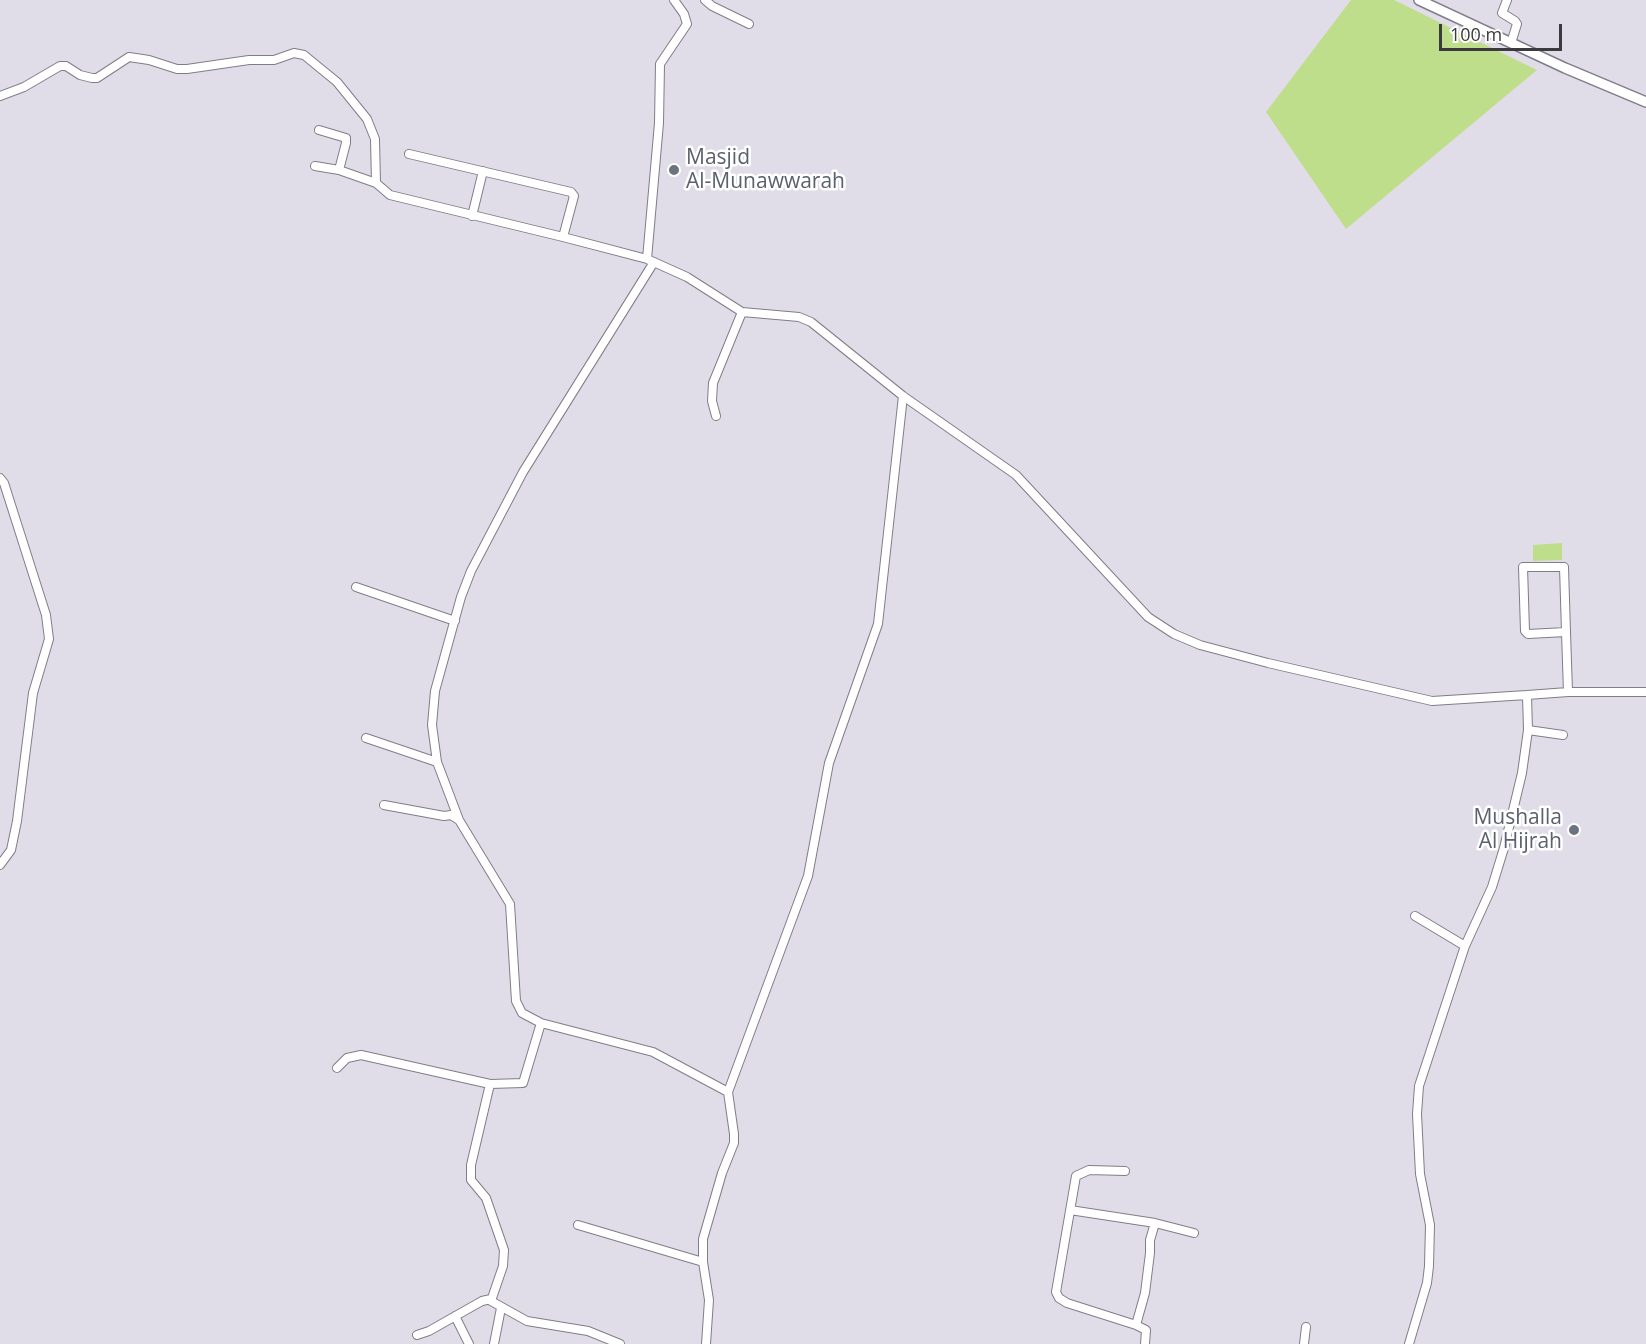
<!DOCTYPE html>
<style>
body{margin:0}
#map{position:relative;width:1646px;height:1344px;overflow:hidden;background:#e0dde8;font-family:"Open Sans",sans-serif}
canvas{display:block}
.scale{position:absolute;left:1439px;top:24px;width:123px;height:27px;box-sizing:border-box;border:3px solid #3b3a3e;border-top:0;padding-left:8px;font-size:18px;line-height:21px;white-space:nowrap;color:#3b3a3e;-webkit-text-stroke:4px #fff;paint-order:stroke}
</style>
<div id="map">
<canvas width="1646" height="1344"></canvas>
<div class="scale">100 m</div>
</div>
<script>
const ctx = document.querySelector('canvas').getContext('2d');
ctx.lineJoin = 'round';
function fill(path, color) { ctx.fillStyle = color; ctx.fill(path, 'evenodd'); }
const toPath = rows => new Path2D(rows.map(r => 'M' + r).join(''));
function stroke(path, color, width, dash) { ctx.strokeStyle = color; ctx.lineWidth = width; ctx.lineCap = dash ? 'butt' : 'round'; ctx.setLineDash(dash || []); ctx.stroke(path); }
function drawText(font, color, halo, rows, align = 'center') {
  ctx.font = font + ' "Open Sans",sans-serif'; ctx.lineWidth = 5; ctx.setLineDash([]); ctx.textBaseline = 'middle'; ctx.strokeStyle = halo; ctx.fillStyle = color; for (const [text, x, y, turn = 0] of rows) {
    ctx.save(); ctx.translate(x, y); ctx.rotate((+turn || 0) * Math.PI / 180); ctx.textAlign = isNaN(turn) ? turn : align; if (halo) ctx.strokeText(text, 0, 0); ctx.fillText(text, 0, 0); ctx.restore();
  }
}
const green = toPath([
 [1351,0,1394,0,1537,70,1346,229,1266,112],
 [1562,543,1562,560,1533,561,1533,545]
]);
const minor = toPath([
 [705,0,712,6,749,24],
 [1507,0,1502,13,1515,21,1517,24,1511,43],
 [0,96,24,87,60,66,66,66,80,75,92,78,97,78,129,57,149,60,177,69,187,69,249,60,274,60,294,53,304,55,337,82,367,119,375,139,376,183,390,195,563,237,647,259,687,277,742,312,799,317,811,322,903,396,1016,475,1148,617,1174,634,1200,645,1268,663,1432,701,1527,695,1528,730,1522,773,1504,848,1492,887,1465,946,1419,1086,1417,1114,1420,1174,1430,1225,1429,1266,1427,1283,1409,1344],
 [319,130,346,138,346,143,339,170],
 [409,154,571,192,574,196,563,237],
 [315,166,339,170,376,183],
 [472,216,483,171],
 [647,259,659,123,660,64,687,24,684,14,674,0],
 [654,262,523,472,471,571,461,597,435,691,432,725,437,762,459,820,510,904,516,1001,522,1013,541,1023,653,1052,728,1092,734,1134,734,1143,722,1173,703,1239,703,1262,709,1300,706,1344],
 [716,416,712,401,713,383,742,312],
 [0,478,4,483,46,615,49,639,33,693,17,821,11,850,0,865],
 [356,587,455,621],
 [1566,632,1564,567,1523,567,1525,631,1528,634,1566,632,1568,692],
 [1527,695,1568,692,1646,692],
 [1528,730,1563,735],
 [366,738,437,762],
 [384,805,444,816,451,815,459,820],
 [1415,916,1465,946],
 [541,1023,523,1083,490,1084,471,1165,471,1180,486,1198,504,1250,503,1266,491,1301,527,1321,588,1331,620,1344],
 [337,1068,347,1058,361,1055,490,1084],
 [728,1092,808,876,829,763,878,624,903,396],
 [1125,1171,1089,1170,1076,1176,1056,1292,1059,1298,1067,1303,1136,1325,1146,1330,1145,1344],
 [1070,1210,1155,1223,1194,1233],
 [578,1225,703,1262],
 [455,1316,469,1344],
 [1136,1325,1145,1293,1150,1253,1150,1240,1155,1223],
 [417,1335,429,1331,482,1301,491,1299],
 [494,1344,501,1308],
 [1304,1344,1306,1327]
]);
const tertiary = toPath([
 [1419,0,1565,68,1646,102]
]);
const markers = [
 [674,170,6,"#6b7280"],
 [1574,830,6,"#6b7280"]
];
const worshipNames = [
 ["Masjid",686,158],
 ["Al-Munawwarah",686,182],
 ["Mushalla",1562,818,"right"],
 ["Al Hijrah",1562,842,"right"]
];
fill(green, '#bfde8c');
stroke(minor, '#817d88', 10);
stroke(tertiary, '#817d88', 12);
stroke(minor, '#fff', 8);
stroke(tertiary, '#fff', 9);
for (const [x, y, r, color] of markers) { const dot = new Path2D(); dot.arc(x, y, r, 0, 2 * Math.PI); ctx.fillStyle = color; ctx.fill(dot); stroke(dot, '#fff', 2); }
drawText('21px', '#5b616d', '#fff', worshipNames, 'left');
</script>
